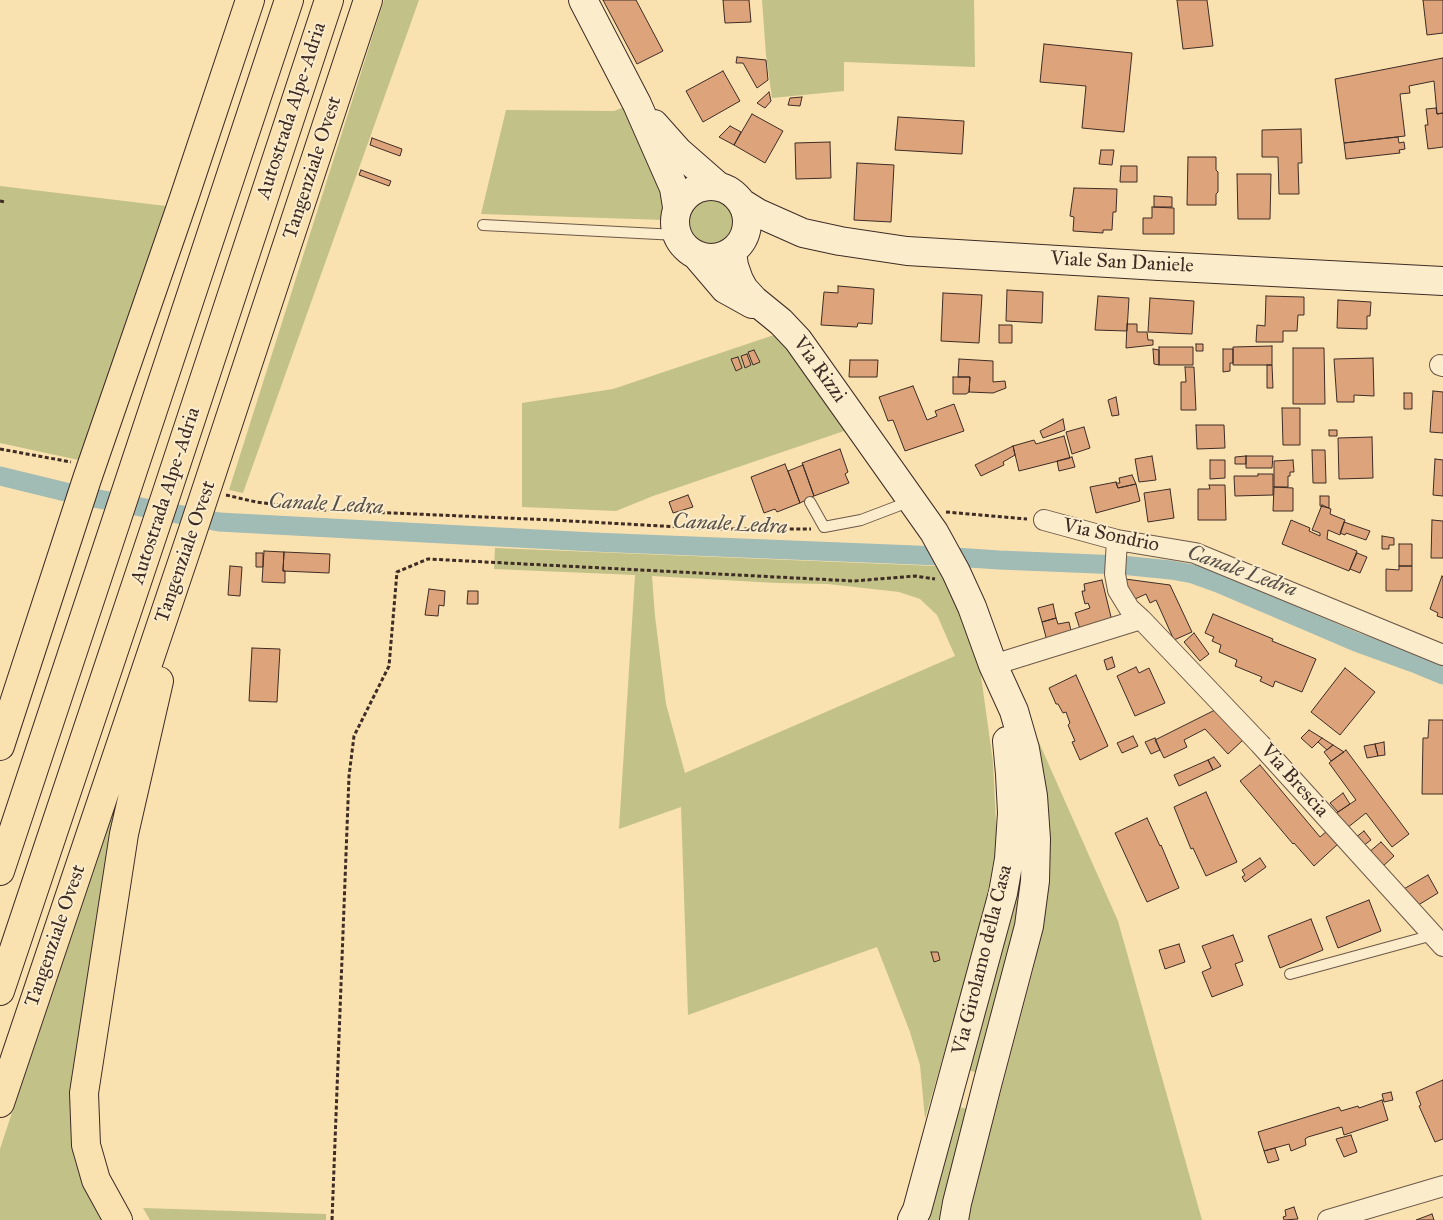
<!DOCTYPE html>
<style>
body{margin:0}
canvas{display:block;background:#f9e1b0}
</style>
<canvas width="1443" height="1220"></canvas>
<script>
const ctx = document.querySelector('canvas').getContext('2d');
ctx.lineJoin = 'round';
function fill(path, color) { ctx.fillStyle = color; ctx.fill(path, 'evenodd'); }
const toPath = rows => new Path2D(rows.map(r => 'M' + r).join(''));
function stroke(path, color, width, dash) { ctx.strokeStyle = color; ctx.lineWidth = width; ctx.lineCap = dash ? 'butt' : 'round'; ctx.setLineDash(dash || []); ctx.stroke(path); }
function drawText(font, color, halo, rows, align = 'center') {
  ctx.font = font + ' "IM FELL Great Primer",serif'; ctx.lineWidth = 4; ctx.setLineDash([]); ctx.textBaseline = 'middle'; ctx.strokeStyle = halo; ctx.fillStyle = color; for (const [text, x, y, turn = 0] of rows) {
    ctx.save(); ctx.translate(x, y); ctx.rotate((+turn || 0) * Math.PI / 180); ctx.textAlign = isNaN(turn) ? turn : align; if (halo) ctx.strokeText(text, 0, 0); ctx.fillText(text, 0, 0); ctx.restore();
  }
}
const green = toPath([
 [384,0,419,0,243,493,229,490],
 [762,0,974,0,975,67,844,62,844,91,772,98,766,55],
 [629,105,663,186,665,220,481,214,506,110,614,111],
 [0,186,166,206,83,461,0,443],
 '687 223a24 24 0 1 1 48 0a24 24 0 1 1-48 0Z',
 [780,333,850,429,653,496,616,511,522,507,522,403,613,389],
 [495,548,936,566,950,586,968,625,980,669,993,762,997,843,989,887,972,956,925,1119,920,1065,910,1032,877,947,688,1015,681,807,619,829,635,575,494,569],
 [652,576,777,583,828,584,899,592,920,599,937,615,955,656,685,773,666,704,655,616],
 [1022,704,1118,921,1202,1220,967,1220,1033,970,1043,926],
 [131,750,86,1017,106,1220,0,1220,0,1149],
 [1020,829,1025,886,979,1073,967,1070],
 [955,1106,972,1110,944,1220,924,1220],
 [143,1208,326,1214,326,1220,150,1220]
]);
const canal = toPath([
 [0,476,78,495,219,522,593,542,940,556,999,560,1121,565,1171,570,1193,574,1218,583,1356,642,1414,663,1443,675]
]);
const building = toPath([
 [603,0,636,0,663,51,637,64,603,0],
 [723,0,749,0,751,22,725,23,723,0],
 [1177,0,1207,0,1213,46,1183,49,1177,0],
 [1423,0,1443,0,1443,33,1427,35,1423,0],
 [1044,44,1132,53,1124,132,1082,128,1086,86,1040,82,1044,44],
 [737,57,766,60,768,80,757,88,743,63,736,63,737,57],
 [1443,58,1443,113,1437,114,1434,81,1409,86,1410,93,1400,94,1405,136,1344,143,1335,79,1443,58],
 [723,71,740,101,703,122,686,91,723,71],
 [769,92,771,101,765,108,757,103,769,92],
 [802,97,800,106,788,105,790,98,802,97],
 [1436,108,1437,114,1443,113,1443,147,1428,149,1425,125,1428,125,1426,109,1436,108],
 [752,114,783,131,765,163,734,145,752,114],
 [898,117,964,121,962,154,895,150,898,117],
 [730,126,741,132,734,145,719,137,730,126],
 [1301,129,1302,163,1298,163,1299,194,1279,194,1278,157,1262,157,1262,130,1301,129],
 [1398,137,1399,143,1404,142,1405,149,1399,150,1400,153,1346,159,1344,143,1398,137],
 [372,138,402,149,400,156,370,145,372,138],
 [830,142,831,178,796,179,795,143,830,142],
 [1101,150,1114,150,1112,165,1099,164,1101,150],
 [1188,157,1216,157,1216,170,1218,172,1218,192,1216,194,1216,205,1187,205,1188,157],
 [857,163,894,165,891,222,854,220,857,163],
 [1121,166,1137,166,1137,182,1120,182,1121,166],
 [361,170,391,181,389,186,359,175,361,170],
 [1237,174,1271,174,1270,219,1238,219,1237,174],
 [1074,188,1117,189,1116,212,1113,212,1112,230,1103,230,1103,233,1073,231,1074,217,1070,216,1074,188],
 [1154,196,1172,197,1172,207,1154,207,1154,196],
 [1152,207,1174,208,1174,234,1143,234,1143,218,1152,218,1152,207],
 [838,286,874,289,872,324,858,323,857,327,821,325,824,292,838,293,838,286],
 [1007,290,1043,292,1042,323,1006,321,1007,290],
 [943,293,982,295,979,343,941,341,943,293],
 [1098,296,1129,298,1127,331,1095,330,1098,296],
 [1266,296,1304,297,1304,315,1298,315,1297,331,1283,331,1283,342,1256,342,1257,325,1265,326,1266,296],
 [1150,298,1194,301,1192,334,1148,332,1150,298],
 [1338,300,1371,302,1370,316,1367,316,1367,329,1337,328,1338,300],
 [1127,324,1137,324,1137,332,1147,332,1148,340,1153,340,1153,345,1126,348,1127,324],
 [999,325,1012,325,1012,343,999,343,999,325],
 [1196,344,1203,344,1203,351,1196,351,1196,344],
 [1272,346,1272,365,1233,365,1233,347,1272,346],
 [1159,347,1193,347,1193,365,1159,365,1159,347],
 [1293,348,1324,348,1325,404,1293,404,1293,348],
 [1153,349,1159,350,1159,365,1154,364,1153,349],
 [1223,349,1233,349,1233,363,1230,363,1230,371,1223,372,1223,349],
 [754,350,760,362,753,365,748,352,754,350],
 [747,354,751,365,745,368,741,356,747,354],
 [738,357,742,368,736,371,731,359,738,357],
 [1373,358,1374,396,1354,395,1354,402,1337,402,1334,359,1373,358],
 [959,359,993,361,993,382,1005,381,1006,388,993,393,969,392,970,377,958,377,959,359],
 [850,360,878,360,877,377,849,377,850,360],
 [1267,365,1272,365,1273,388,1267,388,1267,365],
 [1185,367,1194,367,1196,410,1181,410,1181,382,1186,382,1185,367],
 [953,377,970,377,969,392,966,394,953,394,953,377],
 [913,386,927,420,937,416,935,411,954,404,964,431,905,451,893,420,888,421,879,397,913,386],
 [1433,391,1443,392,1443,433,1430,432,1433,391],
 [1404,393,1412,393,1412,409,1404,409,1404,393],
 [1116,397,1119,415,1112,416,1108,400,1116,397],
 [1282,408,1300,408,1300,445,1283,445,1282,408],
 [1063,419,1065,430,1043,438,1040,431,1063,419],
 [1196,425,1224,425,1225,448,1197,449,1196,425],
 [1084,427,1090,448,1072,454,1066,432,1084,427],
 [1329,430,1337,430,1337,436,1329,436,1329,430],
 [1064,436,1070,458,1019,471,1013,446,1034,440,1036,444,1064,436],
 [1372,437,1373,478,1339,479,1338,438,1372,437],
 [1013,446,1015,455,1003,462,1004,465,981,476,975,465,1013,446],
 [840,449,848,472,845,474,849,483,814,496,802,463,840,449],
 [1312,450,1325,450,1326,483,1313,483,1312,450],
 [1152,456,1156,480,1139,482,1135,459,1152,456],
 [1246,456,1273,456,1272,468,1246,468,1246,456],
 [1246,456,1246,464,1235,464,1235,457,1246,456],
 [1072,457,1075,467,1059,471,1057,461,1072,457],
 [1435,459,1443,460,1443,496,1433,495,1435,459],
 [1210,460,1225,460,1225,478,1210,479,1210,460],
 [1293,460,1294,472,1290,472,1290,476,1288,476,1288,487,1274,487,1274,461,1293,460],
 [785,464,800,503,777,512,775,509,764,513,751,477,785,464],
 [803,465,814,496,800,503,788,471,803,465],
 [1258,474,1273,474,1273,495,1235,496,1234,476,1258,476,1258,474],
 [1132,475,1136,484,1118,488,1116,483,1120,483,1119,478,1132,475],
 [1116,482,1118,488,1136,484,1140,501,1096,513,1090,487,1116,482],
 [1209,485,1225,485,1226,520,1198,520,1198,489,1210,489,1209,485],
 [1274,487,1293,488,1293,511,1273,511,1274,487],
 [1170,489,1174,518,1148,522,1144,493,1170,489],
 [688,495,693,507,673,513,669,502,688,495],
 [1320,496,1329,496,1329,508,1320,506,1320,496],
 [1322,505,1331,509,1330,514,1345,520,1340,535,1328,530,1327,539,1357,551,1349,571,1282,544,1291,520,1310,528,1309,531,1320,536,1320,533,1312,530,1322,505],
 [1432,520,1443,521,1443,558,1431,558,1432,520],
 [1344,522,1370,531,1366,540,1346,533,1345,535,1340,533,1344,522],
 [1382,536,1394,538,1394,545,1389,545,1389,549,1382,549,1382,536],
 [1399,544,1412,544,1412,566,1399,566,1399,544],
 [264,551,284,552,283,571,285,571,285,583,262,582,264,551],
 [284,552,330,554,329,573,283,571,284,552],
 [256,553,263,553,263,567,256,567,256,553],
 [1357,553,1367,557,1360,573,1350,569,1357,553],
 [230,566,242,567,240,596,228,595,230,566],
 [1399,566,1412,566,1412,591,1386,591,1386,569,1399,570,1399,566],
 [1442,576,1443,577,1443,618,1437,616,1438,613,1430,609,1442,576],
 [1125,579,1170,585,1192,632,1174,640,1156,600,1150,603,1146,594,1135,599,1126,588,1125,579],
 [1102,580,1112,621,1080,629,1075,613,1090,608,1088,603,1085,604,1083,596,1082,591,1085,591,1084,584,1102,580],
 [429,589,445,591,444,606,439,605,438,616,425,615,429,589],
 [468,591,478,591,478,604,467,604,468,591],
 [1053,604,1056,618,1042,622,1038,608,1053,604],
 [1213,614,1273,639,1272,641,1316,659,1302,692,1275,681,1273,687,1260,681,1262,677,1235,666,1237,660,1219,652,1221,645,1212,641,1214,637,1205,633,1213,614],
 [1056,618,1058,624,1069,622,1072,635,1047,641,1042,622,1056,618],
 [1194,633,1209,654,1200,661,1184,642,1194,633],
 [252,648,280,649,277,702,249,701,252,648],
 [1112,657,1115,667,1107,670,1104,660,1112,657],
 [1136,667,1139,673,1149,668,1165,703,1135,716,1117,676,1136,667],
 [1345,668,1375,692,1340,735,1311,712,1345,668],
 [1076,675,1108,746,1080,760,1072,742,1075,741,1068,725,1070,723,1066,712,1063,713,1058,704,1056,704,1049,688,1076,675],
 [1215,710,1243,740,1228,754,1205,729,1184,740,1187,747,1164,758,1155,740,1215,710],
 [1429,720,1443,720,1443,794,1422,794,1423,738,1428,738,1429,720],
 [1309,730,1322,738,1312,748,1301,738,1309,730],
 [1133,736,1138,746,1122,753,1117,743,1133,736],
 [1155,738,1160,750,1151,754,1145,742,1155,738],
 [1322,738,1333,745,1327,750,1318,742,1322,738],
 [1384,742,1385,755,1378,756,1375,744,1384,742],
 [1375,744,1378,756,1367,758,1364,746,1375,744],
 [1333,745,1344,752,1331,761,1324,752,1333,745],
 [1346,750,1409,834,1392,847,1366,813,1347,828,1335,814,1356,800,1329,763,1346,750],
 [1214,757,1221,766,1213,770,1208,760,1214,757],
 [1208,760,1213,770,1179,786,1174,775,1208,760],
 [1260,765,1320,837,1327,831,1339,843,1314,866,1294,843,1293,844,1240,781,1260,765],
 [1206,792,1237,862,1206,876,1193,848,1191,849,1174,807,1206,792],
 [1343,793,1350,804,1338,812,1330,803,1343,793],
 [1147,818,1160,846,1161,845,1179,888,1147,902,1115,833,1147,818],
 [1364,831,1371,840,1363,846,1355,838,1364,831],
 [1381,842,1394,856,1381,868,1368,853,1381,842],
 [1260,858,1266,867,1245,882,1242,877,1245,875,1242,870,1260,858],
 [1428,875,1438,893,1415,907,1402,890,1428,875],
 [1369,900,1381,931,1338,948,1326,917,1369,900],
 [1311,919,1323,950,1280,968,1268,936,1311,919],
 [1233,935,1243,961,1235,964,1243,985,1212,997,1202,972,1211,968,1202,946,1233,935],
 [1179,944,1185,962,1165,969,1159,950,1179,944],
 [931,952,938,952,940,960,934,962,931,952],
 [1443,1080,1443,1139,1435,1142,1419,1106,1421,1105,1416,1092,1443,1080],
 [1391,1092,1393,1100,1384,1102,1382,1094,1391,1092],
 [1382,1100,1388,1120,1344,1135,1342,1127,1308,1137,1305,1139,1306,1145,1291,1151,1289,1144,1264,1151,1258,1132,1339,1107,1341,1111,1358,1106,1359,1108,1382,1100],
 [1351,1135,1357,1152,1344,1157,1336,1139,1351,1135],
 [1275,1148,1279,1160,1268,1163,1264,1151,1275,1148],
 [1294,1207,1298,1219,1284,1220,1283,1217,1286,1216,1285,1210,1294,1207],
 [1432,1214,1434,1220,1416,1220,1432,1214]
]);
const path = toPath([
 [0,201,5,202],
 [0,449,71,462],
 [226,495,256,502,325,510,552,520,717,529,811,529],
 [946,512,1027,519],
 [332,1220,349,776,354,736,389,666,397,572,428,559,854,581,915,576,935,579]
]);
const lane = toPath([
 [483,225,677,235],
 [810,502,824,527,861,520,911,501],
 [1290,974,1433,935]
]);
const street = toPath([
 [1440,365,1443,366],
 [1044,520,1117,540,1195,553,1443,655],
 [1117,540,1115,574,1118,590,1129,608,1141,619],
 [993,665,1141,619,1260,744,1443,946],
 [1328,1220,1443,1186]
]);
const secondary = toPath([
 [583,0,637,104,674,188,677,207],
 [654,124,678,151,718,186],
 '675 222a36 36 0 1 1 72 0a36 36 0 1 1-72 0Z',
 [742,203,758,213,803,233,840,241,907,251,1159,266,1443,281],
 [732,252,734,266,739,280,744,289,754,300,781,322,798,340,934,532,956,572,972,607,993,665,1014,711,1025,749,1033,796,1036,839,1035,881,1029,926,987,1085,957,1203,954,1220],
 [696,255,725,289,752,304],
 [912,1220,917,1210,1003,893,1009,859,1012,813,1010,774,1007,741]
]);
const highway = toPath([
 [0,746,87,479,184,198,250,0],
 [0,871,289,0],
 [0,991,166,495,329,0],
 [0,1103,193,530,368,0],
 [118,1220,96,1180,86,1145,84,1093,124,834,159,681]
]);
const streetNames = [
 ["Autostrada Alpe-Adria",292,111,-72],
 ["Tangenziale Ovest",313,168,-72],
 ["Viale San Daniele",1122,263,3],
 ["Via Rizzi",819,370,54],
 ["Autostrada Alpe-Adria",166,496,-72],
 ["Via Sondrio",1111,536,12],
 ["Tangenziale Ovest",186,552,-71],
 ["Via Brescia",1294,781,48],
 ["Tangenziale Ovest",56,936,-71],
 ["Via Girolamo della Casa",983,960,-76]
];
const waterNames = [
 ["Canale Ledra",326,505,3],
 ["Canale Ledra",730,525,3],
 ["Canale Ledra",1242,572,20]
];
fill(green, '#c2c288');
stroke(canal, '#a1bbb5', 19);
fill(building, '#dda47b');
stroke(building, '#3e2c25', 1);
stroke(lane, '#6d5948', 12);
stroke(street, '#6d5948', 22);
stroke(secondary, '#3e2c25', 30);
stroke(highway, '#3e2c25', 30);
stroke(path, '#3e2c25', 3, [4, 2.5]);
stroke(lane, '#fbeccc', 10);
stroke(street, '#fbeccc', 20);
stroke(secondary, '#fbeccc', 28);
stroke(highway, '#f9e1b0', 28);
drawText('20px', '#3e2c25', '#fbeccc', streetNames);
drawText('italic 21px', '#575049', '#fbeccc', waterNames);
</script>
